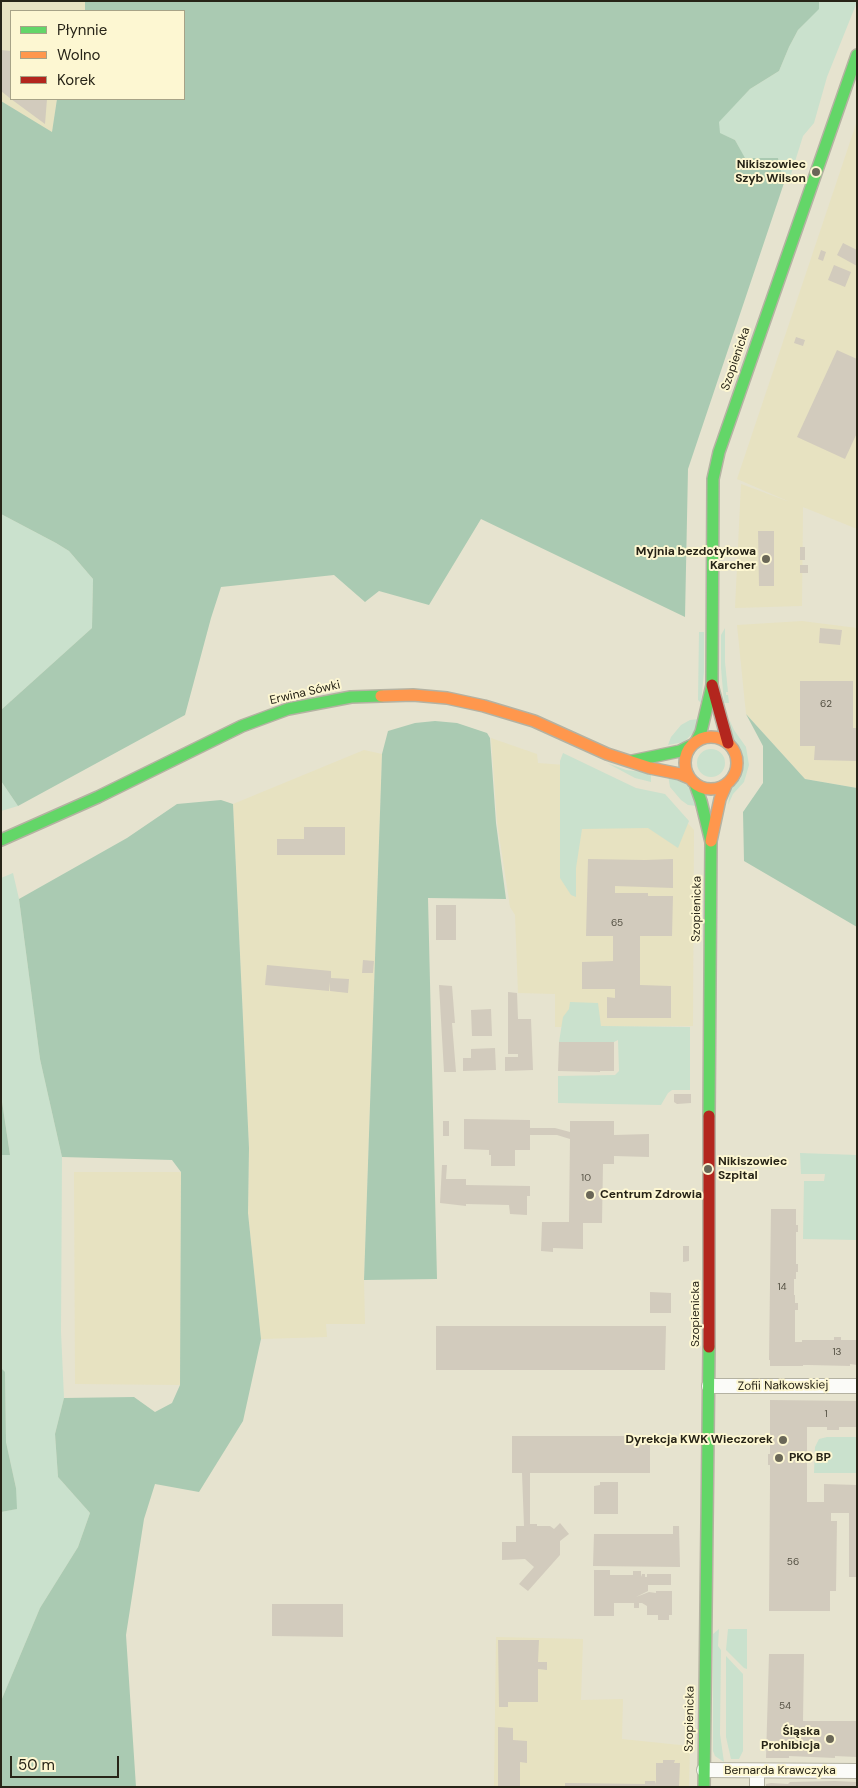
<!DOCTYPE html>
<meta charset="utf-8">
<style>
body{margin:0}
#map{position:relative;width:858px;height:1788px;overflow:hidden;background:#e6e3cf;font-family:"DM Sans",sans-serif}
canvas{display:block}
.frame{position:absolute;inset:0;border:2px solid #272417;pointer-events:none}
.legend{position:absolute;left:10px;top:10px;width:175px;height:90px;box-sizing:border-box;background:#fdf7d2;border:1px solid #a7a387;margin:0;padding:6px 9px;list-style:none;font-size:15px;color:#272417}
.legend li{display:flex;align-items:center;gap:10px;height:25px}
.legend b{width:25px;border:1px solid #a7a387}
.scale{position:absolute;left:10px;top:1756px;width:109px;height:22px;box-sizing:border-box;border:2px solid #272417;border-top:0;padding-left:6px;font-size:15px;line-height:18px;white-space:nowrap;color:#272417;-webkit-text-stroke:4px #fdf7d2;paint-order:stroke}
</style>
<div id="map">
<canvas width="858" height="1788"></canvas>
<div class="frame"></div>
<ul class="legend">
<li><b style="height:6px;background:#63d668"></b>Płynnie</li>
<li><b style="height:6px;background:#ff974d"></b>Wolno</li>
<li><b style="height:6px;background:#b3261e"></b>Korek</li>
</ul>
<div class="scale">50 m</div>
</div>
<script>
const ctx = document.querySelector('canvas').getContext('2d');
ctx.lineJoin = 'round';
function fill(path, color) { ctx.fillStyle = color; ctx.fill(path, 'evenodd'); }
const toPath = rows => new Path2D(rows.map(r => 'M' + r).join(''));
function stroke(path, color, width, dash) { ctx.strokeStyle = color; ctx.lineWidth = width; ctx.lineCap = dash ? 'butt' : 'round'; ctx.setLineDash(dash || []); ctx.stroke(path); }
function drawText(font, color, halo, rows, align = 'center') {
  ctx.font = font + ' "DM Sans",sans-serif'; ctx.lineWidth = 4; ctx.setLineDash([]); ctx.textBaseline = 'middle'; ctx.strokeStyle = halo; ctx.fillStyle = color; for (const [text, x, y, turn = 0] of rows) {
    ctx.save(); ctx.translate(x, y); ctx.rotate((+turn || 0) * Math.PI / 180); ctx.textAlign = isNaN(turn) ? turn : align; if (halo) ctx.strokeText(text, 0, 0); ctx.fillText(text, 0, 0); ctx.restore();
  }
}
const built = toPath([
 [1,1,85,1,85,11,11,11,11,99,57,99,52,133,1,101],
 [857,121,857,529,803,507,802,606,735,608,741,484,790,502,737,479],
 [802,621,857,628,857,788,805,779,746,714,737,625],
 [491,738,537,754,538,763,565,765,682,817,694,830,693,1026,555,1027,555,994,518,993,515,915,510,907,497,822],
 [364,750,382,754,364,1280,365,1324,326,1324,327,1337,261,1339,248,1213,249,1148,233,804],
 [74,1172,181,1172,180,1385,75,1384],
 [496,1637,583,1639,581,1700,623,1699,622,1739,690,1746,689,1787,494,1787]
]);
const green = toPath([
 [819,1,857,2,827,77,814,123,803,136,788,184,784,183,778,158,745,159,735,140,719,133,718,122,750,89,779,71,789,47,798,30,818,9],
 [1,514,56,543,69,551,93,579,92,628,1,710],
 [725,628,725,662,728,692,726,692,726,695,728,695,729,703,724,703,721,668,721,635],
 [699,632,704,632,704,672,701,703,698,700],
 [699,719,696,730,684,742,668,745,671,737,681,725,690,720],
 [730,721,734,730,746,747,749,765,744,782,733,794,728,805,730,791,741,778,744,763,741,749,731,735],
 '697 763a14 14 0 1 1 28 0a14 14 0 1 1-28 0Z',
 [563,753,636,788,665,794,689,821,678,848,648,828,582,829,576,868,576,897,571,895,560,878,560,761],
 [607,763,626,770,651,773,651,782,635,778],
 [668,775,688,786,697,806,688,805,681,800,670,787],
 [1,781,18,806,1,811],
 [13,873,19,899,40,1059,62,1157,61,1332,64,1398,55,1434,58,1477,90,1513,78,1547,40,1608,1,1701,1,1512,16,1509,16,1488,6,1442,5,1373,1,1368,1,1155,10,1155,1,1095,1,878],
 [570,1002,598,1003,601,1026,690,1027,690,1090,672,1090,668,1093,661,1105,558,1103,558,1076,615,1075,619,1071,618,1040,614,1042,559,1042,563,1017,569,1009],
 [800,1153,857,1155,857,1240,803,1239,804,1181,824,1181,825,1174,801,1174],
 [827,1437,857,1437,857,1473,814,1473,815,1447,819,1439],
 [719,1629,718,1646,721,1650,720,1734,724,1762,715,1756,713,1751,713,1634],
 [728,1629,747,1629,747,1669,744,1668,726,1650],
 [726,1656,743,1674,743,1751,739,1759,731,1759,726,1737]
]);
const forest = toPath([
 [85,1,819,1,819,9,798,30,789,47,779,71,750,89,719,122,720,133,735,140,745,158,778,158,784,183,688,469,685,617,481,519,429,605,379,591,365,602,334,575,221,587,211,618,185,715,18,806,1,781,1,710,92,628,93,579,69,551,56,543,1,514,1,101,52,132,57,99,184,99,184,11,85,11],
 [746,714,805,779,857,788,857,927,744,861,743,812,763,783,763,746],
 [435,721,457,723,487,733,490,738,496,823,506,899,428,898,437,1279,364,1280,382,754,388,731,415,723],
 [221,800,233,804,249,1148,248,1213,261,1339,243,1421,199,1492,155,1484,144,1519,126,1635,136,1787,1,1787,1,1701,40,1608,78,1547,90,1513,58,1477,55,1434,64,1398,134,1397,155,1412,172,1403,180,1385,181,1172,172,1160,62,1157,40,1059,19,899,127,838,177,804],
 [1,1095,10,1155,1,1155],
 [1,1368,5,1372,6,1442,16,1488,17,1509,1,1512]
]);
const building = toPath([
 [1,50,11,51,11,99,1,91],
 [11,99,47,99,45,124],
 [843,243,857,250,857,266,837,255],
 [821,250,826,252,823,261,818,259],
 [834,265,851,272,845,287,828,280],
 [796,337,805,340,803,346,794,343],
 [837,350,857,359,857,433,845,459,797,437],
 [758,531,774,531,774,586,759,586],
 [800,547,805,547,805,560,800,560],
 [800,565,808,565,808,573,800,573],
 [820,628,842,630,840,645,819,643],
 [800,681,853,681,853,728,857,728,857,761,814,760,815,746,800,746],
 [304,827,345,827,345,855,277,855,277,839,304,839],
 [588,859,645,860,673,859,673,888,615,886,615,893,648,893,648,896,673,896,672,936,640,936,640,985,671,986,671,1018,607,1018,607,997,615,998,615,989,582,989,582,962,613,961,613,936,586,936],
 [436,905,456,905,456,940,436,940],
 [363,960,374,961,373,973,362,973],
 [267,965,331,971,331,978,349,979,348,993,330,991,330,982,329,991,265,985],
 [439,985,452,986,455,1023,452,1023,456,1072,444,1072],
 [508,992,517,993,518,1019,531,1019,533,1070,505,1071,505,1057,518,1057,518,1054,508,1054],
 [491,1009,492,1036,472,1036,471,1010],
 [559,1042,614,1042,614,1071,600,1071,600,1072,558,1071],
 [495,1048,496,1070,463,1071,463,1058,471,1058,471,1049],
 [674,1094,691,1094,691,1103,677,1104,674,1102],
 [464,1119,530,1120,530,1128,555,1128,570,1132,570,1121,614,1121,614,1135,649,1134,649,1157,614,1156,614,1164,603,1164,602,1223,583,1223,583,1249,553,1248,553,1252,541,1251,542,1222,569,1222,570,1139,557,1135,530,1135,530,1150,515,1150,515,1166,491,1166,491,1155,489,1155,489,1150,464,1149],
 [443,1121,449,1121,449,1136,443,1136],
 [442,1165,447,1165,446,1179,466,1179,466,1185,530,1186,530,1196,527,1196,527,1215,510,1214,509,1205,466,1204,466,1206,440,1203],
 [771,1209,796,1209,796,1225,798,1225,798,1232,796,1232,796,1264,798,1264,798,1272,796,1272,796,1279,794,1279,794,1295,795,1295,795,1303,798,1303,798,1310,795,1310,795,1342,802,1342,802,1340,834,1340,834,1337,841,1337,841,1340,857,1340,857,1365,850,1364,850,1366,809,1365,803,1365,803,1366,770,1366,770,1360,769,1360],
 [683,1246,689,1246,689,1261,683,1262],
 [650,1292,671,1293,671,1313,650,1313],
 [436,1326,666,1326,665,1370,436,1370],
 [770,1400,857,1401,857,1427,839,1427,839,1430,827,1430,827,1427,807,1427,807,1502,824,1502,824,1484,857,1485,857,1577,849,1577,849,1513,831,1513,831,1521,837,1521,836,1591,830,1591,830,1611,769,1611,770,1482,770,1465,768,1465,768,1454,770,1454],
 [512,1436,650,1436,650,1473,530,1473,530,1524,537,1524,537,1526,550,1526,554,1529,560,1523,569,1534,560,1541,560,1555,528,1591,519,1584,534,1567,525,1559,502,1560,502,1542,516,1542,516,1526,524,1526,522,1473,512,1473],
 [600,1482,618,1482,618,1514,594,1514,594,1486,600,1485],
 [673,1526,679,1526,680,1567,593,1566,594,1534,673,1534],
 [594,1570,610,1570,610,1575,633,1575,633,1571,641,1571,641,1577,642,1574,645,1574,645,1577,647,1577,647,1574,671,1574,671,1585,648,1585,648,1591,636,1597,649,1592,656,1593,656,1591,672,1591,672,1615,669,1615,669,1620,658,1620,658,1615,647,1615,647,1606,642,1603,639,1603,639,1608,634,1608,634,1603,614,1603,614,1616,594,1616],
 [272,1604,343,1604,343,1637,272,1636],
 [498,1640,539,1640,538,1662,547,1662,547,1670,538,1669,538,1702,508,1702,508,1707,499,1707],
 [769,1654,804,1654,803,1721,857,1721,857,1757,835,1756,835,1758,789,1756,789,1758,766,1758],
 [498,1727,513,1728,513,1740,527,1741,527,1763,520,1762,520,1787,498,1787],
 [663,1760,675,1760,674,1763,680,1763,679,1787,565,1787,565,1783,645,1784,645,1781,655,1781,656,1784,656,1763,663,1763],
 [835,1781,857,1782,857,1787,766,1787,766,1784,771,1783,788,1784,790,1782]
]);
const street = toPath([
 [709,1386,857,1386],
 [704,1770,857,1771],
 [757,1771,757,1787]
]);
const fast = toPath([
 [697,740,701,732,712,685,713,479,719,452,857,55],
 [632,761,680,751,690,746],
 [695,784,701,801,711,842,709,1116],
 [1,840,98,797,242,726,288,709,351,697,381,696],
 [704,1787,709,1347]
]);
const slow = toPath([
 [381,696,413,695,447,698,484,706,534,721,607,754,650,768,680,774,689,778],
 '685 763a26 26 0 1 1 52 0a26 26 0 1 1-52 0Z',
 [711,841,720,799,726,785]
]);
const jam = toPath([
 [712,685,728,743],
 [709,1116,709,1347]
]);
const markers = [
 [816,172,5,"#6a6757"],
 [766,559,5,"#6a6757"],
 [708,1169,5,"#6a6757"],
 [590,1195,5,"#6a6757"],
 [783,1440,5,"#6a6757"],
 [779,1458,5,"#6a6757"],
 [830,1739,5,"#6a6757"]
];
const numberNames = [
 ["62",826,704],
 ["65",617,923],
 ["10",586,1178],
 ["14",782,1287],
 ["13",837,1352],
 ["1",826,1414],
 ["56",793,1562],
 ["54",785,1706]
];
const poiNames = [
 ["Nikiszowiec",806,165],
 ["Szyb Wilson",806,179],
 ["Myjnia bezdotykowa",756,552],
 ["Karcher",756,566],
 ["Nikiszowiec",718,1162,"left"],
 ["Szpital",718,1176,"left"],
 ["Centrum Zdrowia",600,1195,"left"],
 ["Dyrekcja KWK Wieczorek",773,1440],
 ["PKO BP",789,1458,"left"],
 ["Śląska",820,1732],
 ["Prohibicja",820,1746]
];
const streetNames = [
 ["Szopienicka",736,359,-71],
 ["Erwina Sówki",305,693,-13],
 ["Szopienicka",697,909,-89],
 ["Szopienicka",696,1314,-90],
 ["Zofii Nałkowskiej",783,1386,-1],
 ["Szopienicka",690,1719,-89],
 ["Bernarda Krawczyka",780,1771]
];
fill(built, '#e7e2c1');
fill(green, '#cae1cd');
fill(forest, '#aacab2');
fill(building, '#d2cbbd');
stroke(street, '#b4b2a2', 16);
stroke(fast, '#b4b2a2', 14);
stroke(slow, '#b4b2a2', 14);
stroke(jam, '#b4b2a2', 14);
stroke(street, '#fbfbf8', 14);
stroke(fast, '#63d668', 11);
stroke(slow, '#ff974d', 11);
stroke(jam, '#b3261e', 11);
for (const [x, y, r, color] of markers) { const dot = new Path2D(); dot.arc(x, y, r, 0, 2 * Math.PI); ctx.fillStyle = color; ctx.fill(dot); stroke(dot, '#fdf7d2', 2); }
drawText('10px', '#545043', null, numberNames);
drawText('bold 12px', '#272417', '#fdf7d2', poiNames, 'right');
drawText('12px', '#272417', '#fdf7d2', streetNames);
</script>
